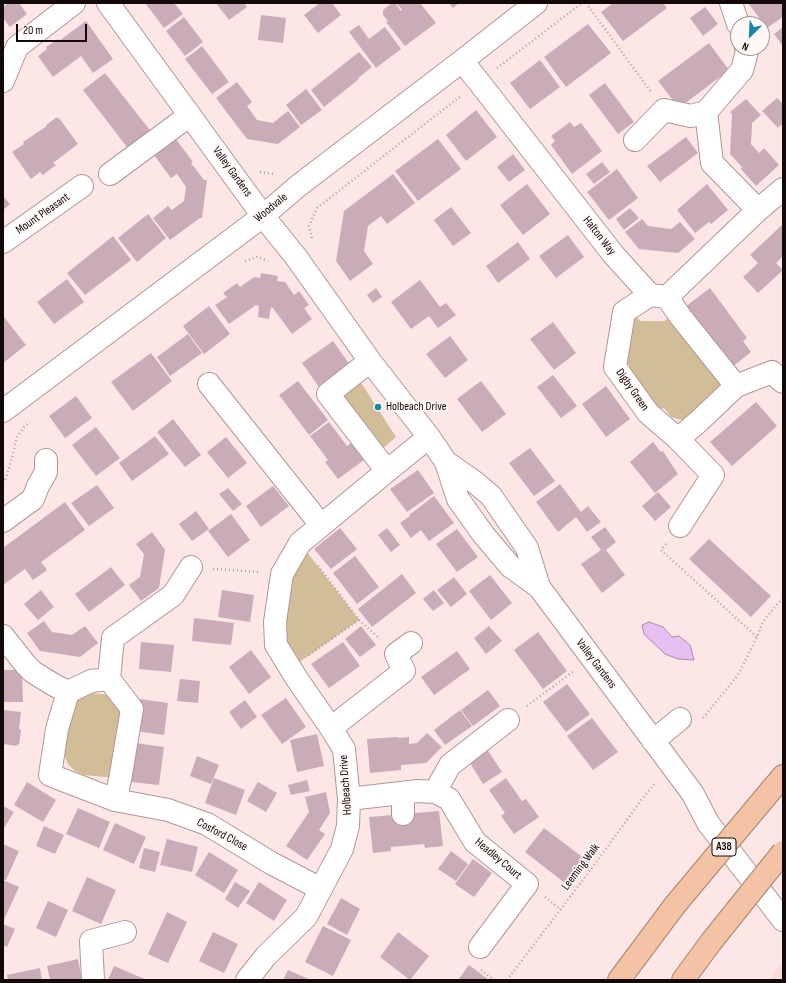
<!DOCTYPE html>
<style>
body{margin:0}
#map{position:relative;width:786px;height:983px;overflow:hidden;background:#fce7e6;font-family:"Sofia Sans Condensed",sans-serif}
canvas{display:block}
.frame{position:absolute;inset:0;border:4px solid #140909;pointer-events:none}
.north{position:absolute;left:730px;top:16px;width:40px;height:40px;box-sizing:border-box;background:#fff8f7;border:1px solid #a19898;border-radius:50%;rotate:204deg;font-size:11px;font-weight:700;line-height:16px;text-align:center;color:#140909}
.north::after{content:'';display:block;margin:auto;width:14px;height:18px;background:#1387ac;clip-path:polygon(50% 0,100% 100%,50% 72%,0 100%)}
.scale{position:absolute;left:16px;top:24px;width:71px;height:18px;box-sizing:border-box;border:2px solid #140909;border-top:0;padding-left:5px;font-size:12px;line-height:14px;white-space:nowrap;color:#140909;-webkit-text-stroke:3px #fff8f7;paint-order:stroke}
</style>
<div id="map">
<canvas width="786" height="983"></canvas>
<div class="frame"></div>
<div class="north">N</div>
<div class="scale">20 m</div>
</div>
<script>
const ctx = document.querySelector('canvas').getContext('2d');
ctx.lineJoin = 'round';
function fill(path, color) { ctx.fillStyle = color; ctx.fill(path, 'evenodd'); }
const toPath = rows => new Path2D(rows.map(r => 'M' + r).join(''));
function stroke(path, color, width, dash) { ctx.strokeStyle = color; ctx.lineWidth = width; ctx.lineCap = dash ? 'butt' : 'round'; ctx.setLineDash(dash || []); ctx.stroke(path); }
function drawText(font, color, halo, rows, align = 'center') {
  ctx.font = font + ' "Sofia Sans Condensed",sans-serif'; ctx.lineWidth = 3.5; ctx.setLineDash([]); ctx.textBaseline = 'middle'; ctx.strokeStyle = halo; ctx.fillStyle = color; for (const [text, x, y, turn = 0] of rows) {
    ctx.save(); ctx.translate(x, y); ctx.rotate((+turn || 0) * Math.PI / 180); ctx.textAlign = isNaN(turn) ? turn : align; if (halo) ctx.strokeText(text, 0, 0); ctx.fillText(text, 0, 0); ctx.restore();
  }
}
const built = toPath([
 [779,966,783,968,783,980,769,980]
]);
const green = toPath([
 [634,315,641,321,664,321,672,316,725,384,702,410,682,420,671,417,664,408,655,410,634,381,625,354],
 [358,378,396,437,375,455,331,398],
 [300,543,359,620,291,668,275,622],
 [89,693,125,696,116,778,84,775,75,771,68,764,62,749,70,706,80,697]
]);
const water = toPath([
 [649,622,663,627,672,637,679,636,690,645,694,660,678,659,665,654,644,634,642,625,649,622]
]);
const building = toPath([
 [8,3,19,3,27,14,10,27,3,18,3,7],
 [145,3,174,3,183,14,164,28],
 [216,3,244,3,247,7,229,20],
 [320,3,332,3,341,15,318,33,304,15],
 [392,3,395,3,401,11,402,10,396,3,420,3,436,23,405,46,386,22,388,21,383,15,383,10],
 [449,3,459,3,453,8],
 [613,3,663,3,667,8,623,41,601,12],
 [748,3,783,3,783,17,767,28],
 [705,7,718,24,703,36,690,18],
 [261,15,286,18,283,43,258,40],
 [184,17,203,42,185,56,166,31],
 [86,21,113,59,93,73,81,56,53,77,38,56,47,49,46,47,58,39,59,41],
 [588,24,611,53,566,87,544,57],
 [359,25,369,39,385,27,401,49,376,68,349,32],
 [783,27,783,46,774,34],
 [709,43,729,70,679,108,658,81],
 [202,46,229,82,212,94,185,59],
 [359,52,372,67,358,78,359,79,324,107,311,90],
 [540,60,560,87,530,109,510,83],
 [105,73,153,134,130,151,83,90],
 [237,82,252,102,247,106,257,120,273,123,288,111,300,127,278,144,247,139,216,98],
 [605,83,634,122,618,134,589,95],
 [306,89,322,110,301,125,286,105],
 [777,98,783,104,783,123,778,128,762,111],
 [746,99,761,115,752,123,751,144,759,153,764,148,779,165,756,186,741,169,742,167,730,154,732,114,730,112],
 [476,110,497,137,466,161,446,135],
 [57,117,58,119,59,118,78,144,53,163,56,165,43,175,40,172,31,179,12,152,24,144,23,142,47,126,46,125],
 [570,122,574,127,581,123,602,151,572,174,551,145,555,141,551,136],
 [172,134,193,162,191,163,204,180,207,180,202,218,200,218,170,240,153,218,168,206,172,210,184,201,186,187,177,174,171,178,151,151],
 [686,137,698,153,660,182,647,166],
 [438,139,461,169,418,201,395,171],
 [513,154,525,170,509,182,497,167],
 [602,162,610,172,594,184,586,174],
 [617,169,638,198,609,220,587,192],
 [393,174,415,203,387,224,381,216,368,226,364,251,373,264,350,281,336,261,344,211],
 [527,184,550,214,523,235,500,205],
 [707,184,728,210,711,224,709,222,695,233,677,210],
 [3,196,10,204,3,210],
 [451,207,471,233,453,246,434,220],
 [630,208,639,218,624,230,616,219],
 [148,214,166,238,137,262,118,238],
 [642,219,648,226,671,229,680,222,695,239,678,253,639,249,625,232],
 [783,224,783,256,776,263,783,270,758,293,743,277,758,263,750,255],
 [568,235,584,257,556,278,539,256],
 [113,236,131,260,85,295,67,273],
 [518,242,530,259,498,283,486,266],
 [261,273,278,276,277,281,285,282,294,295,299,291,309,305,304,308,312,319,292,334,273,308,271,307,269,319,258,317,259,306,256,305,229,324,215,305,227,297,223,293,237,283,240,287,254,277,260,278],
 [67,279,84,302,54,324,37,302],
 [420,280,440,307,446,303,456,315,438,328,429,316,411,329,391,302],
 [376,288,382,297,373,303,367,295],
 [710,288,747,338,743,341,751,352,732,367,685,307],
 [209,306,230,334,204,354,183,326],
 [3,316,26,345,3,363],
 [553,322,576,353,554,370,530,339],
 [188,334,202,353,170,376,157,357],
 [450,336,468,360,445,378,426,354],
 [333,341,355,372,324,394,302,363],
 [151,353,172,381,133,411,111,382],
 [553,375,577,406,561,418,537,387],
 [298,381,328,420,309,435,279,395],
 [481,381,506,414,482,432,457,399],
 [606,386,630,419,606,437,582,404],
 [76,396,92,418,65,438,49,416],
 [756,402,777,426,732,466,710,442],
 [173,419,201,455,185,467,157,432],
 [329,422,347,446,351,443,364,460,338,479,325,462,328,460,310,436],
 [96,427,120,458,96,476,72,445],
 [155,436,169,454,132,481,119,463],
 [226,437,247,463,228,478,207,452],
 [653,442,661,452,663,451,678,474,655,493,630,462],
 [530,448,555,481,534,496,509,463],
 [418,470,434,493,407,512,390,489],
 [560,484,581,512,588,506,601,522,587,532,576,517,558,532,536,502],
 [97,485,114,508,89,526,71,503],
 [273,486,289,506,261,527,246,506],
 [228,488,242,504,233,511,219,494],
 [658,492,671,507,655,521,642,506],
 [434,496,454,523,429,541,421,530,411,538,400,523,410,516,409,515],
 [65,502,85,530,41,562,47,570,33,580,21,563,25,569,3,585,3,548],
 [196,511,209,529,192,541,179,524],
 [231,514,250,540,228,557,208,531],
 [605,527,616,542,606,550,625,575,602,593,581,564,601,550,591,537],
 [340,528,357,549,331,569,314,549],
 [387,528,400,545,391,552,378,535],
 [457,529,478,557,457,572,436,544],
 [152,532,165,550,159,588,141,601,129,585,140,577,144,554,136,544],
 [709,539,771,596,751,617,689,559],
 [355,556,379,587,357,604,333,573],
 [111,567,125,585,89,612,75,594],
 [402,574,416,593,372,627,358,609],
 [490,575,512,603,491,620,469,591],
 [454,577,467,594,451,607,437,590],
 [41,590,54,607,38,620,24,604],
 [222,590,254,595,250,622,218,617],
 [434,590,444,603,433,611,423,599],
 [194,618,234,623,231,645,192,641],
 [44,621,52,632,72,635,85,626,98,643,80,657,40,651,27,633],
 [361,626,376,645,360,657,345,639],
 [489,626,502,641,486,654,474,638],
 [538,632,567,671,543,689,514,650],
 [141,642,174,645,171,672,139,669],
 [343,642,360,666,329,688,311,664],
 [251,650,271,677,249,694,229,667],
 [457,651,470,669,434,695,421,677],
 [3,670,22,670,23,702,3,702],
 [180,679,200,681,198,703,177,701],
 [567,684,590,714,566,732,543,702],
 [488,690,500,706,473,726,461,710],
 [286,698,306,727,282,744,261,715],
 [140,699,168,703,164,735,136,731],
 [245,700,257,717,241,729,229,712],
 [3,710,21,712,19,729,21,730,19,745,17,744,17,746,3,744],
 [460,710,472,726,445,745,434,730],
 [592,718,618,752,593,770,567,736],
 [427,733,442,747,426,763,401,765,401,770,370,773,367,739,398,737,398,738,409,737,409,744,417,743],
 [317,734,324,766,297,772,290,740],
 [136,743,164,747,159,785,131,782],
 [485,746,502,772,483,784,467,758],
 [197,756,219,765,211,784,190,776],
 [214,778,245,790,236,815,205,803],
 [506,778,522,801,526,799,539,817,514,834,501,816,505,813,489,790],
 [307,780,310,791,291,795,288,785],
 [27,782,56,800,43,822,14,805],
 [258,782,277,793,266,812,247,801],
 [326,792,330,813,319,830,325,834,307,860,286,846,309,812,305,797],
 [3,806,14,812,4,828,3,827],
 [78,808,110,822,99,848,66,834],
 [439,811,443,846,425,848,424,844,391,847,391,851,373,853,369,817],
 [115,823,146,837,134,864,103,850],
 [44,826,64,835,55,854,36,846],
 [544,828,589,862,570,887,525,852],
 [167,839,198,847,192,872,160,865],
 [3,844,19,851,6,880,3,879],
 [144,848,160,852,155,872,139,868],
 [451,851,468,864,456,881,438,869],
 [209,852,238,870,224,893,195,875],
 [473,859,492,873,474,897,455,884],
 [87,877,116,890,101,924,72,911],
 [3,880,19,887,3,922],
 [235,882,250,891,238,908,225,899],
 [259,882,287,900,274,921,246,903],
 [341,898,360,909,347,935,327,924],
 [48,901,68,910,56,937,36,928],
 [167,912,187,922,168,963,148,954],
 [3,924,15,929,7,947,3,945],
 [323,926,351,940,333,976,305,962],
 [213,932,238,944,224,973,199,961],
 [398,932,429,956,410,980,380,957],
 [78,959,82,980,50,980,47,966],
 [469,965,489,980,458,980],
 [114,966,147,980,108,980],
 [40,968,42,980,8,980,7,975],
 [288,970,311,980,283,980]
]);
const path = toPath([
 [586,3,651,92],
 [497,68,582,3],
 [260,172,274,174,275,173],
 [312,238,309,226,317,208,462,95],
 [245,261,257,257,268,261],
 [3,483,6,478,10,465,17,437,24,427,30,422],
 [666,544,661,550,757,637],
 [213,569,260,572],
 [359,620,380,639],
 [309,655,359,620,316,563],
 [527,706,574,671],
 [703,718,738,675,757,637,762,624,768,615,783,598],
 [545,897,560,909],
 [481,970,494,980],
 [507,980,592,868,642,799,656,782]
]);
const minor = toPath([
 [108,3,263,216,296,257,370,361,429,437,446,462,458,499,483,534,510,566,539,587,693,794,708,823,783,920],
 [731,3,738,24],
 [462,61,479,82,613,254,650,295,667,297,758,210,783,189],
 [3,81,17,47,74,3],
 [706,112,712,163,758,210],
 [635,140,664,110,691,116,706,112,742,70,747,52,746,48],
 [110,174,190,115],
 [3,242,82,186],
 [650,295,624,312,615,367,648,413,678,439,698,422,736,386,680,316,667,297],
 [370,361,328,394,387,471],
 [209,384,321,525],
 [736,386,772,372,783,382],
 [3,411,263,216,298,186,462,61,536,3],
 [678,439,713,475,680,526],
 [446,462,476,483,491,496,527,548,539,587],
 [3,521,33,499,38,486,46,472,46,460],
 [191,567,173,595,113,638,109,679,91,681,68,692,57,729,50,775,115,800,168,810,207,824,271,863,321,889],
 [3,636,26,665,33,672,54,685,68,692],
 [109,679,132,709,120,780,115,800],
 [331,728,404,671,396,654,411,643],
 [653,741,680,719],
 [435,792,450,765,508,720],
 [403,793,403,814],
 [349,799,418,791,435,792,449,799,475,842,527,884,480,947],
 [93,980,91,941,125,932],
 [247,980,266,956,306,917,342,849,348,826,349,799,344,749,331,728,297,679,276,645,275,622,282,574,300,543,387,471,429,437]
]);
const highway = toPath([
 [772,789,783,776],
 [619,980,675,905],
 [683,980,711,942]
]);
const highwayBridge = toPath([
 [675,905,772,789],
 [711,942,783,852]
]);
const markers = [
 [378,407,4,"#1387ac"]
];
const shields = [
 [724,847,24]
];
const shieldNames = [
 ["A38",724,847]
];
const streetNames = [
 ["Valley Gardens",232,172,54],
 ["Woodvale",271,208,-39],
 ["Mount Pleasant",43,214,-35],
 ["Halton Way",599,236,52],
 ["Digby Green",632,390,55],
 ["Valley Gardens",596,664,53],
 ["Holbeach Drive",346,785,-94],
 ["Cosford Close",222,835,28],
 ["Headley Court",498,859,40],
 ["Leeming Walk",581,867,-53]
];
const poiNames = [
 ["Holbeach Drive",386,407]
];
fill(built, '#fcdad8');
fill(green, '#d1bd97');
fill(water, '#e8bff1');
stroke(water, '#a888ab', 1);
fill(building, '#c9acb8');
stroke(minor, '#b59594', 24);
stroke(highway, '#a6826f', 24);
stroke(path, '#b2a09f', 2.5, [1, 3]);
stroke(minor, '#fff', 22);
stroke(highway, '#f4c3a6', 22);
stroke(highwayBridge, '#a6826f', 24, []);
stroke(highwayBridge, '#f4c3a6', 22);
for (const [x, y, r, color] of markers) { const dot = new Path2D(); dot.arc(x, y, r, 0, 2 * Math.PI); ctx.fillStyle = color; ctx.fill(dot); stroke(dot, '#fff8f7', 1.5); }
for (const [x, y, w] of shields) { const box = new Path2D(); box.roundRect(x - w / 2, y - 9, w, 18, 3); ctx.fillStyle = '#fff8f7'; ctx.fill(box); stroke(box, '#140909', 1); }
drawText('bold 11px', '#140909', null, shieldNames);
drawText('12px', '#140909', '#fff8f7', streetNames);
drawText('12px', '#140909', '#fff8f7', poiNames, 'left');
</script>
